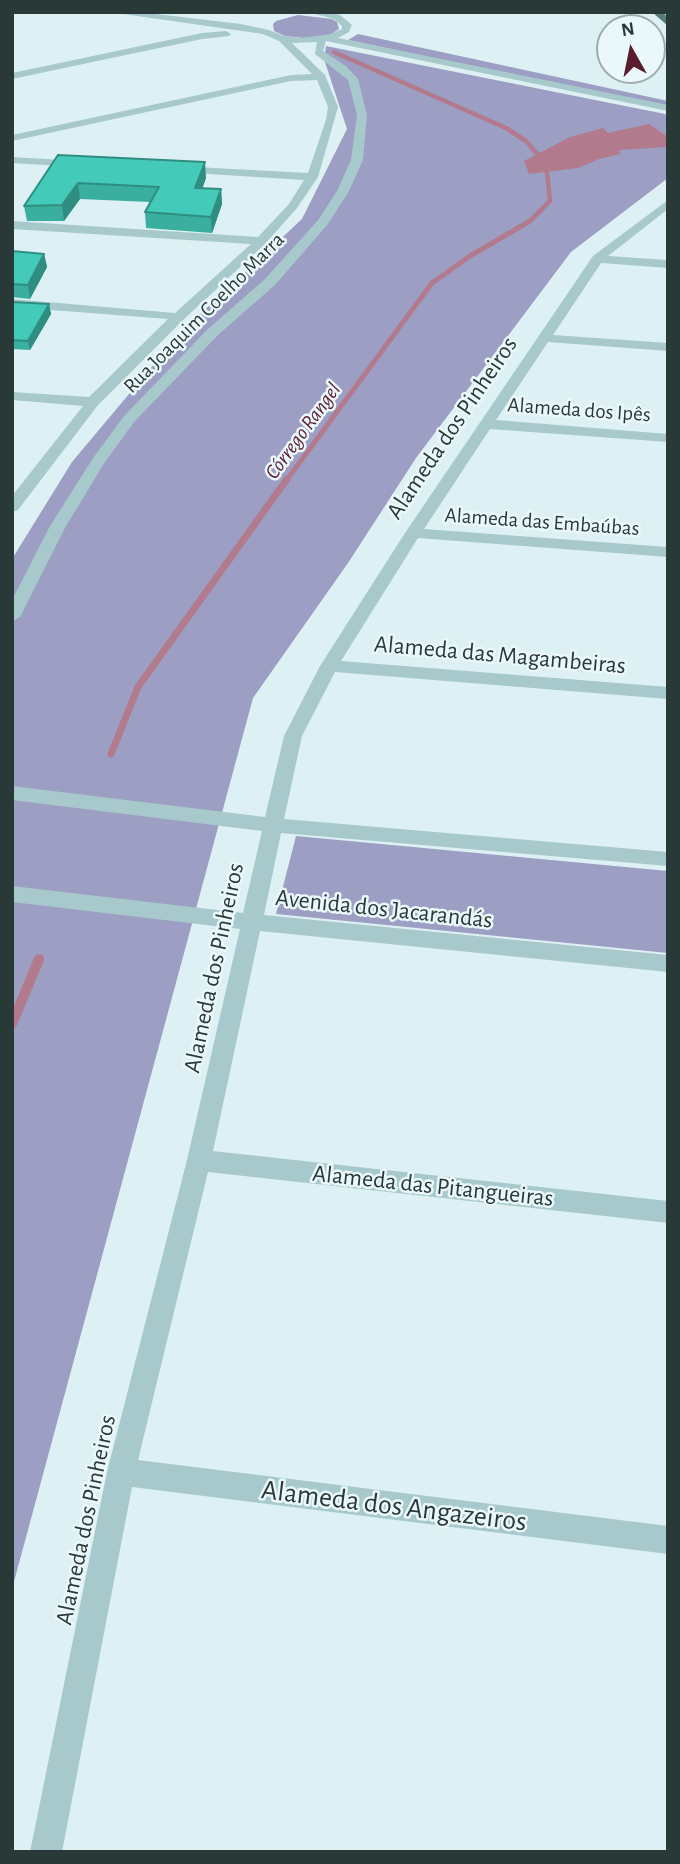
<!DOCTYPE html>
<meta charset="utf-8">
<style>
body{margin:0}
#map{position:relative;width:680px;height:1864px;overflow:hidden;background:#ddf0f3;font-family:"Alegreya Sans",sans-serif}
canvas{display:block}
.frame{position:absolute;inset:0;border:14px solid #293938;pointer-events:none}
.north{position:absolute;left:596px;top:14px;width:70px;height:70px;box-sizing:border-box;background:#eaf8fb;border:2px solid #9dacad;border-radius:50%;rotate:351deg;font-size:19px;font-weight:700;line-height:28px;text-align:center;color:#293938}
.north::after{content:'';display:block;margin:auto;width:24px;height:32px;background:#5c1c30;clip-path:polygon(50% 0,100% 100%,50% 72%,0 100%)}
</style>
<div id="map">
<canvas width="680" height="1864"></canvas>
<div class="frame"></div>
<div class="north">N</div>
</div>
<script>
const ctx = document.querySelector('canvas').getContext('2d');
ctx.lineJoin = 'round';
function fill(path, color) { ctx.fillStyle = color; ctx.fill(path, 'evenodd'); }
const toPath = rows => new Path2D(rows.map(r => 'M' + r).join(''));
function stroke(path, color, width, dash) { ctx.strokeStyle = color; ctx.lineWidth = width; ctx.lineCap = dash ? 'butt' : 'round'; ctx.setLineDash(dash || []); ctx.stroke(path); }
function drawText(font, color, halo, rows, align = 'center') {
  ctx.font = font + ' "Alegreya Sans",sans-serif'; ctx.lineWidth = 5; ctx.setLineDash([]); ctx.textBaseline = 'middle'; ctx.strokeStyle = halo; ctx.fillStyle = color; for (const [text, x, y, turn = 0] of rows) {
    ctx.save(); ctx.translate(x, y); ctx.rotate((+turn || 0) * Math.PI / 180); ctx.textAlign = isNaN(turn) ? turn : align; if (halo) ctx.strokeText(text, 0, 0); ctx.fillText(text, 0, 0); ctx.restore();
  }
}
const green = toPath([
 [298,15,332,19,337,22,339,29,330,35,303,38,285,36,274,31,273,24,276,21],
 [358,34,668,101,668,108,348,40],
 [326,46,665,114,668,118,668,178,571,252,416,458,348,563,253,698,12,1589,12,559,72,462,181,332,302,219,347,129,324,59],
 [296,836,668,871,668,953,276,914]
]);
const water = toPath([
 [649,124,668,137,668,147,619,150,620,154,599,159,578,168,529,174,524,161,570,137,603,128,608,133]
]);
const streamFar3 = toPath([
 [334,52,506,128,526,141,546,164,550,201,541,210]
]);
const streamFar2 = toPath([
 [286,481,432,283,470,256,530,221,542,209]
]);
const streamFar1 = toPath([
 [111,754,138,687,287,479]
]);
const stream = toPath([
 [12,1024,39,959]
]);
const minor = toPath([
 [109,12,139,12,241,24,269,30,284,36,301,38,331,34,342,29,342,26,334,19,307,12,327,12,340,15,352,25,349,32,338,38,668,105,668,111,326,41,323,51,346,66,358,79,367,115,363,160,349,191,328,224,275,285,218,335,134,422,105,462,66,526,20,617,12,622,12,600,50,526,93,458,124,416,208,329,265,279,319,219,337,191,351,160,357,115,348,80,315,54,317,42,292,43,325,75,338,107,318,177,297,208,265,244,183,320,98,405,18,510,12,512,12,496,83,406,12,400,12,392,89,397,168,319,12,307,12,299,175,313,251,244,12,229,12,221,258,237,289,204,304,180,177,172,171,169,177,166,308,173,326,120,328,107,317,80,291,81,12,141,12,135,291,75,312,74,279,41,263,34,109,12],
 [662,12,668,12,668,17,665,16,662,12],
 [226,31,231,34,229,36,202,39,12,79,12,73,202,33,226,31],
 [12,157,79,161,85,164,79,167,12,163,12,157],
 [668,200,668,209,608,256,668,260,668,268,601,263,553,335,668,343,668,351,548,342,496,420,668,434,668,442,490,429,424,529,668,547,668,557,418,538,341,661,668,687,668,699,335,672,302,736,284,819,668,852,668,866,281,833,264,915,668,955,668,972,260,931,213,1151,668,1201,668,1223,208,1172,138,1460,668,1526,668,1554,132,1487,62,1852,30,1852,107,1472,187,1160,240,929,12,902,12,886,243,913,262,831,12,800,12,786,265,817,284,736,320,666,405,533,593,256,668,200]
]);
const major = toPath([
 [652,12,662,12,668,18,668,26,652,12]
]);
const wall = toPath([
 [58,155,206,178,202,188,221,189,222,204,212,233,146,228,145,212,150,202,80,199,64,221,27,221,24,206],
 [12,251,44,254,47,267,30,299,12,297],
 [12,302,49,304,51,314,30,350,12,349]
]);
const shadedWall = toPath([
 [205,162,206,178,197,204,195,188],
 [78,183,80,199,64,221,62,205],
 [221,189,222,204,212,233,211,217],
 [44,254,47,267,30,299,28,285],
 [49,304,51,314,30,350,28,341]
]);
const building = toPath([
 [58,155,205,162,195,188,221,189,211,217,145,212,159,187,78,183,62,205,24,206,58,155],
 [12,251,44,254,28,285,12,284,12,251],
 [12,302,49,304,28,341,12,340,12,302]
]);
const farStreetnames = [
 ["Rua Joaquim Coelho Marra",204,313,-45],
 ["Alameda dos Ipês",579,410,4],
 ["Alameda das Embaúbas",542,522,4]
];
const farWaternames = [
 ["Córrego Rangel",303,431,-54]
];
const streetNames = [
 ["Alameda dos Pinheiros",452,428,-56],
 ["Alameda das Magambeiras",500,655,5],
 ["Avenida dos Jacarandás",384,909,6],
 ["Alameda dos Pinheiros",214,968,-78],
 ["Alameda das Pitangueiras",433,1186,6],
 ["Alameda dos Pinheiros",86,1520,-78]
];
const nearStreetnames = [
 ["Alameda dos Angazeiros",394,1506,7]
];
fill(green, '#9c9ec3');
fill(water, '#b27b8d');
stroke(streamFar3, '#b27b8d', 4.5);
stroke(streamFar2, '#b27b8d', 5);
stroke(streamFar1, '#b27b8d', 7);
stroke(stream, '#b27b8d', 10);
fill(minor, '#a8c9cc');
fill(major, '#597b7a');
fill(wall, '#3aae9f');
fill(shadedWall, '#308d82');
fill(building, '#44cab9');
stroke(building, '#308d82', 2);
drawText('21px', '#293938', '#eaf8fb', farStreetnames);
drawText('italic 21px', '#5c1c30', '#eaf8fb', farWaternames);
drawText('24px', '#293938', '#eaf8fb', streetNames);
drawText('28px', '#293938', '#eaf8fb', nearStreetnames);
</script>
